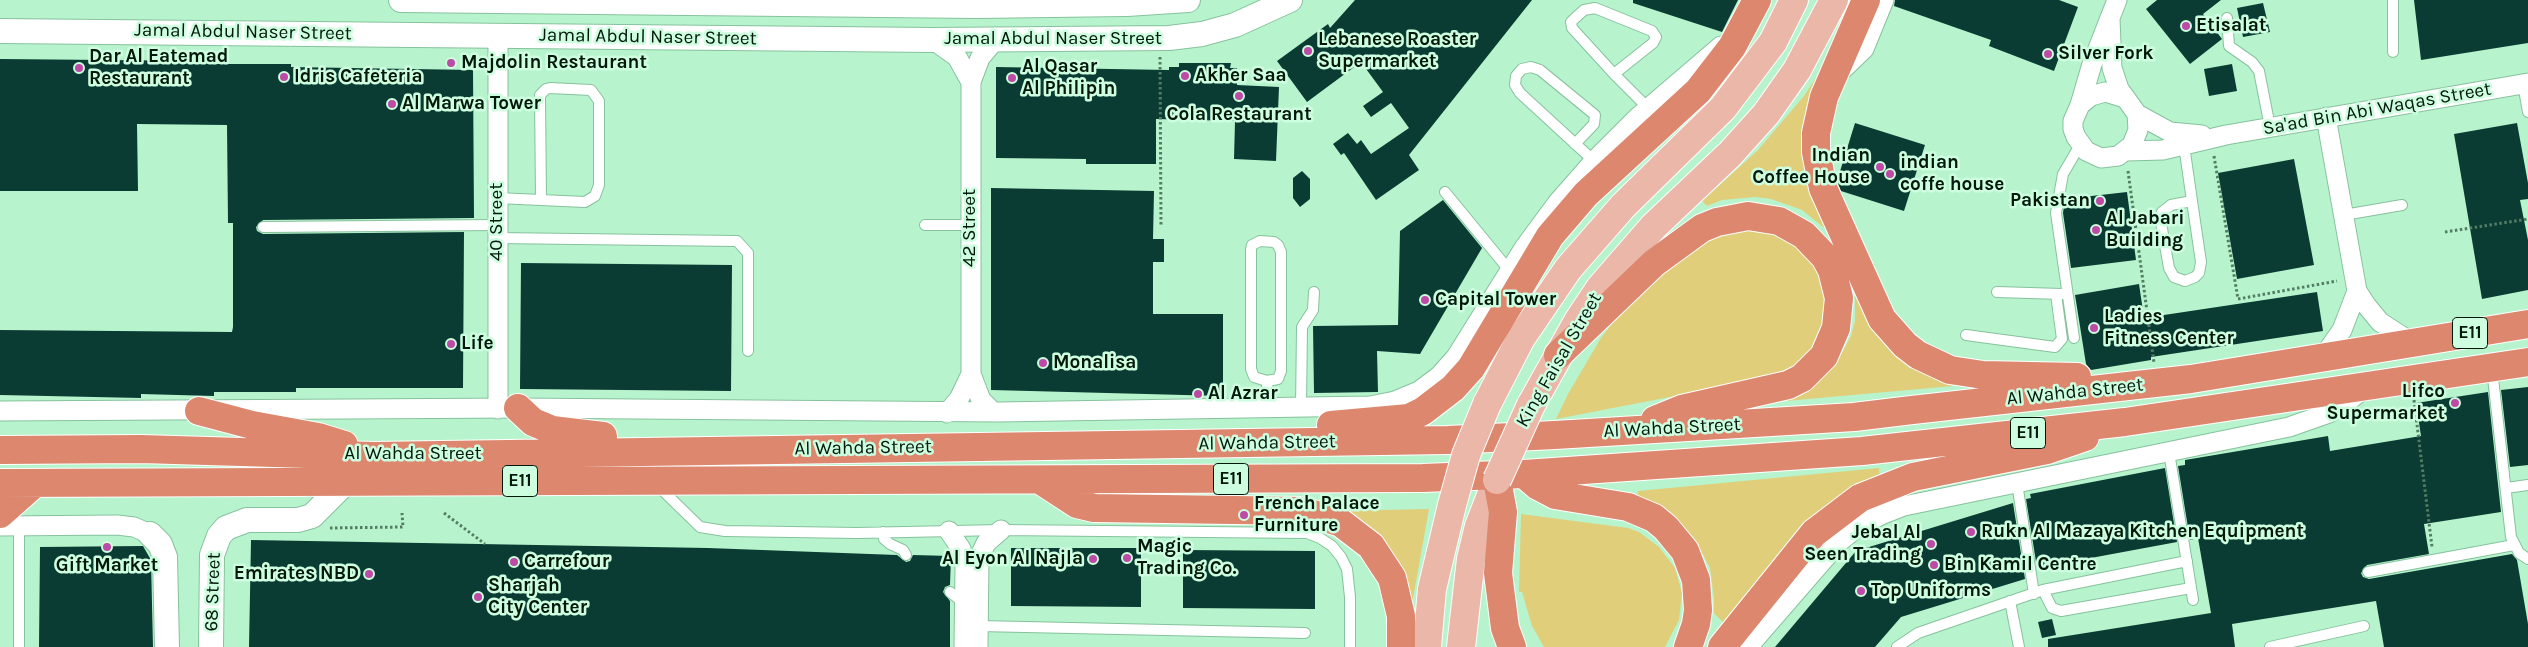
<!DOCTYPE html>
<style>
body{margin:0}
canvas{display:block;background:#b7f4cd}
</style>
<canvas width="2528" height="647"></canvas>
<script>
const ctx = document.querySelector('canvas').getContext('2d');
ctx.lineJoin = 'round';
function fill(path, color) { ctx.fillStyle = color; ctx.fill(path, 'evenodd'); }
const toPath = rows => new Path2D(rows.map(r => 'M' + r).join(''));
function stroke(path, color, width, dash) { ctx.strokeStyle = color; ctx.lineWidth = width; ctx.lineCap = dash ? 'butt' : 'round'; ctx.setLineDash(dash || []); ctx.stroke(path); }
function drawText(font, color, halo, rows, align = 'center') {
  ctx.font = font + ' Karla,sans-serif'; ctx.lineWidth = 5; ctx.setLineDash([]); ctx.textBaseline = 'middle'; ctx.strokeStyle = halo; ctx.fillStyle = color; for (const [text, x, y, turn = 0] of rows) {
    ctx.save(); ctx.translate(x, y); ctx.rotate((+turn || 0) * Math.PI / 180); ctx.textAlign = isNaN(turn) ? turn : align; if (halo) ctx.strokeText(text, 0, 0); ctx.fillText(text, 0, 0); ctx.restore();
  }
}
const green = toPath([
 [1823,67,1812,122,1860,283,1954,376,1953,386,1786,401,1814,386,1836,364,1851,336,1855,321,1855,289,1828,231,1802,210,1771,199,1755,197,1722,200,1707,206,1702,201,1758,150,1804,96],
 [1771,227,1814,257,1829,302,1818,341,1801,363,1789,370,1763,379,1556,419,1568,394,1601,338,1617,317,1655,277,1720,230],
 [1879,468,1880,479,1727,626,1714,613,1714,599,1710,568,1695,539,1674,517,1637,499,1638,491],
 [1429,509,1412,604,1331,511],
 [1521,514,1628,528,1639,532,1659,547,1675,568,1682,593,1679,620,1665,647,1544,647,1532,626,1522,592,1519,592]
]);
const building = toPath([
 [1355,0,1532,0,1409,155,1419,170,1376,200,1344,153,1341,155,1333,144,1348,133,1357,144,1361,140,1371,154,1409,128,1391,103,1371,117,1363,106,1383,92,1361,62,1307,102,1277,61,1328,24,1330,28],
 [1633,0,1738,0,1722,32,1633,3],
 [1895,0,2059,0,2078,7,2054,71,1989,46,1991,40,1894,6],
 [2157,0,2221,0,2203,14,2222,39,2190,64,2146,9],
 [2414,0,2528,0,2528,43,2421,60],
 [2263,3,2270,32,2243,37,2237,8],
 [0,59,212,61,212,64,291,64,291,67,473,70,474,218,263,220,256,227,257,231,263,234,464,232,463,388,296,388,296,392,214,392,214,396,141,394,141,398,0,395,0,330,232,332,233,327,233,223,228,223,227,125,137,124,138,191,0,191],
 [1179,63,1231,63,1230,68,1237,68,1237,85,1279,87,1276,161,1234,159,1235,121,1156,119,1156,164,1086,164,1086,159,996,158,996,67,1169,70,1169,67,1179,67],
 [2232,64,2237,91,2209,96,2204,69],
 [1855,123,1925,145,1904,211,1841,191,1837,181],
 [2517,123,2528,183,2528,199,2520,200,2528,240,2528,290,2482,299,2454,134],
 [2294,159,2314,265,2237,279,2218,173],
 [1302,171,1310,179,1310,199,1300,207,1293,198,1293,178],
 [991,188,1154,191,1153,239,1164,239,1164,262,1153,262,1153,314,1223,314,1223,396,991,390],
 [2127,192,2136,260,2071,268,2063,213,2065,199],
 [1443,200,1482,248,1420,354,1377,351,1378,392,1314,393,1313,326,1398,325,1400,231],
 [521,263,732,265,731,391,520,389],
 [2139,284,2144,318,2317,292,2323,331,2151,357,2151,360,2091,370,2086,364,2075,295],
 [2528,387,2528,465,2510,467,2501,390],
 [2488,392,2501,512,2424,524,2429,554,2367,565,2361,573,2363,577,2369,579,2512,554,2517,560,2528,624,2528,647,2384,647,2376,601,2232,624,2235,647,2048,647,2048,639,2211,613,2198,538,2190,540,2178,466,2185,465,2185,460,2328,436,2330,451,2421,436,2416,403],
 [2165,468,2177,542,2037,568,2026,499,2031,498,2030,494],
 [2013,503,2025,579,1901,617,1875,647,1775,647,1856,551],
 [251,540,708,548,897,555,906,562,910,561,913,555,951,556,950,585,945,587,943,592,950,601,950,647,249,647],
 [143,546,151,560,153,647,39,647,40,547],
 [1011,548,1141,548,1141,607,1011,606],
 [1183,550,1315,551,1315,609,1183,608],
 [2052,619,2056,635,2042,638,2038,622]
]);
const path = toPath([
 [1160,57,1161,226],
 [2214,156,2238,299,2337,281],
 [2128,171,2154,363],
 [2445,232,2528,219],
 [2414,400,2432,547],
 [444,513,485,544],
 [330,528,403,527,402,513]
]);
const service = toPath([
 [1595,8,1652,31,1656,37,1653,43,1614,74,1572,28,1571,22,1574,19,1584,10,1595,8],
 [2227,18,2229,46,2252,62,2259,71,2270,127],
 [2393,52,2393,0],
 [1614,74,1649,109],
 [2523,84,2528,112],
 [1575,144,1594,124,1595,115,1540,70,1531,67,1522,69,1516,76,1515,85,1520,93,1594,161],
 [2184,145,2192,201,2201,262,2199,273,2195,277,2185,281,2174,277,2169,268,2160,217,2162,212,2171,205,2192,201],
 [1445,192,1509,270],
 [497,198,585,202,595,196,599,185,599,101,591,90,550,88,546,89,540,95,541,200],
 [2344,215,2402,205],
 [925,225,969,225],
 [263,227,496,225],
 [496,238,737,241,748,253,748,351],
 [1260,241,1274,242,1278,245,1281,252,1281,371,1278,379,1267,381,1254,377,1251,369,1251,249,1252,245,1260,241],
 [1997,292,2062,294],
 [1966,335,2055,347,2062,339,2056,294],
 [2074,338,2056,213,2063,174,2080,145],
 [2492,369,2511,537,2519,553,2528,559],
 [1267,381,1268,407],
 [1301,407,1302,327,1313,310,1314,292],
 [2169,452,2193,600],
 [2017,483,2034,594],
 [657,485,700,527,725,531,857,533,1001,530,1307,533,1320,538,1332,546,1341,557,1347,569,1350,597,1350,647],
 [2506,488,2528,485],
 [883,532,884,539,890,544,903,550,906,555],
 [2368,572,2514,545],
 [2043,590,2052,608,2061,611,2191,588],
 [950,592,964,603],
 [2010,601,2019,647],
 [978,626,1305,633],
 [19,647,19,526],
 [1897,647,1918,633,2043,590,2187,561],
 [2270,647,2364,626]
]);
const minor = toPath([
 [2110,19,2112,68,2119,89,2137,114,2138,130,2132,145,2118,156,2101,158,2086,151,2076,137,2073,129,2073,121,2080,105,2091,96,2105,92,2125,98],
 [933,40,957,57,971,82],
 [1838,74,1864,49,1884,0],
 [2080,105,2092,64,2117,0],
 [2137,114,2170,132,2202,135],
 [2326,117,2357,291,2366,305,2380,322,2411,342],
 [2126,151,2163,150,2226,135,2528,83],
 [2323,357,2342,330,2357,291],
 [498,409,498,35],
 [0,411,518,408,998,412,1370,406,1395,401,1419,391,1439,376,1456,357,1524,248,1558,202,1594,161,1638,117,1721,46],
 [993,412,981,400,971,374,971,82,980,58,996,39],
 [947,413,959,399,971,374],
 [0,526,117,525,134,527,150,534],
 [949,531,961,549,965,566,964,647],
 [978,647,979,558,986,543,1001,530],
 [1748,647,1839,542,1859,526,1881,515,1904,506,2289,427,2329,413,2347,402,2365,388]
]);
const tertiary = toPath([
 [401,0,976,6,1127,4,1188,0],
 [0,31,933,40,1169,38,1202,34,1235,25,1290,0],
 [150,534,160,544,165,557,167,647],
 [211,647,212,555,219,536,226,528,247,520,298,520,312,516,346,482]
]);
const primary = toPath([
 [1487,404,1521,338,1568,269,1623,206,1723,108,1773,42,1794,0],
 [1531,405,1578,321,1600,288,1653,227,1730,154,1766,114,1797,70,1834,0],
 [1427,647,1432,589,1452,505],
 [1461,647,1471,559,1479,526,1497,480]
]);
const motorway = toPath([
 [1866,0,1824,97,1816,133,1816,152,1823,188,1882,319,1905,345,1918,355,1950,370,1983,375,2077,377],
 [1558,355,1654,263,1702,228,1717,222,1748,216,1779,221,1804,235,1825,257,1832,270,1839,298,1836,328,1824,356,1802,378,1788,385,1682,409,1655,420],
 [518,408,533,422,552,430,603,436],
 [199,411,252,425,318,437,344,445],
 [1331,425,1409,418,1423,411,1453,388,1471,368,1550,236,1586,194,1698,91,1732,47,1757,0],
 [0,450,141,449,374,456,1448,440,1555,435,1854,417,1912,410,2191,379,2528,324],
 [1524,474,1538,486,1555,495,1628,507,1654,518,1666,528,1685,551,1696,580,1698,610,1696,624,1688,647],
 [1040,480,1077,504,1094,508,1304,511,1341,523,1371,546,1392,578,1401,616,1401,647],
 [1497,480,1503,512,1498,573,1505,628,1512,647],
 [0,483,1423,478,1524,474,1862,451,2125,422,2528,362],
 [0,514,35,483],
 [1722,647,1814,533,1860,498,1913,477,2047,450,2085,437]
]);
const primaryBridge = toPath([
 [1497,480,1531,405],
 [1452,505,1466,455,1487,404]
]);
const markers = [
 [2186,26,5,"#bd4aa5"],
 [1308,51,5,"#bd4aa5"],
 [2048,54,5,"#bd4aa5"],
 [451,63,5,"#bd4aa5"],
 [79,68,5,"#bd4aa5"],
 [1185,76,5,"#bd4aa5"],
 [284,77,5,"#bd4aa5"],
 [1012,78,5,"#bd4aa5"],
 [1239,96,5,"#bd4aa5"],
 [392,104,5,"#bd4aa5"],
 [1880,167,5,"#bd4aa5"],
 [1890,174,5,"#bd4aa5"],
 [2100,201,5,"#bd4aa5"],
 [2096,230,5,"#bd4aa5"],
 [1425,300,5,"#bd4aa5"],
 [2094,328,5,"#bd4aa5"],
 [451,344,5,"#bd4aa5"],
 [1043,363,5,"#bd4aa5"],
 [1198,394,5,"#bd4aa5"],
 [2455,403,5,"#bd4aa5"],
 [1244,515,5,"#bd4aa5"],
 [1971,532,5,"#bd4aa5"],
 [1931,544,5,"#bd4aa5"],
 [107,547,5,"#bd4aa5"],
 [1127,558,5,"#bd4aa5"],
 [1093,559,5,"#bd4aa5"],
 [514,562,5,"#bd4aa5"],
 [1934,565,5,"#bd4aa5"],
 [369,574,5,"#bd4aa5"],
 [1861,591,5,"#bd4aa5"],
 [478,597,5,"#bd4aa5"]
];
const shields = [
 [2470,333,35],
 [2028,433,35],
 [1231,479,35],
 [520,481,35]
];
const shieldNames = [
 ["E11",2470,333],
 ["E11",2028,433],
 ["E11",1231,479],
 ["E11",520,481]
];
const poiNames = [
 ["Etisalat",2196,26],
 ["Lebanese Roaster",1318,40],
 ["Supermarket",1318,62],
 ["Silver Fork",2058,54],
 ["Dar Al Eatemad",89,57],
 ["Restaurant",89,79],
 ["Majdolin Restaurant",461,63],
 ["Al Qasar",1022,67],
 ["Al Philipin",1022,89],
 ["Akher Saa",1195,76],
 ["Idris Cafeteria",294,77],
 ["Al Marwa Tower",402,104],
 ["Cola Restaurant",1239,115,"center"],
 ["Indian",1870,156,"right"],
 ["Coffee House",1870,178,"right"],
 ["indian",1900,163],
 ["coffe house",1900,185],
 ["Pakistan",2090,201,"right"],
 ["Al Jabari",2106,219],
 ["Building",2106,241],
 ["Capital Tower",1435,300],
 ["Ladies",2104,317],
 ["Fitness Center",2104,339],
 ["Life",461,344],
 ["Monalisa",1053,363],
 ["Lifco",2445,392,"right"],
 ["Supermarket",2445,414,"right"],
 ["Al Azrar",1208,394],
 ["French Palace",1254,504],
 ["Furniture",1254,526],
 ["Rukn Al Mazaya Kitchen Equipment",1981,532],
 ["Jebal Al",1921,533,"right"],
 ["Seen Trading",1921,555,"right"],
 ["Magic",1137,547],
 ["Trading Co.",1137,569],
 ["Al Eyon Al Najla",1083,559,"right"],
 ["Carrefour",524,562],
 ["Bin Kamil Centre",1944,565],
 ["Gift Market",107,566,"center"],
 ["Emirates NBD",359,574,"right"],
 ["Sharjah",488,586],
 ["City Center",488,608],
 ["Top Uniforms",1871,591]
];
const streetNames = [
 ["Jamal Abdul Naser Street",243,32,1],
 ["Jamal Abdul Naser Street",648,37,1],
 ["Jamal Abdul Naser Street",1053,39],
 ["Sa'ad Bin Abi Waqas Street",2377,109,-10],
 ["40 Street",497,222,-90],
 ["42 Street",970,228,-90],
 ["King Faisal Street",1559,360,-60],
 ["Al Wahda Street",2075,392,-6],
 ["Al Wahda Street",1672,428,-3],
 ["Al Wahda Street",1267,443,-1],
 ["Al Wahda Street",863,448,-1],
 ["Al Wahda Street",413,454],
 ["68 Street",213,592,-88]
];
fill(green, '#e1ce7a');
fill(building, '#0b3c33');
stroke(service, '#86c29d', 12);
stroke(minor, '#86c29d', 21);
stroke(tertiary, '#86c29d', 26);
stroke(primary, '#fff', 30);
stroke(motorway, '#fff', 30);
stroke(path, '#547c63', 3, [2.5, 2.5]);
stroke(service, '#fff', 10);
stroke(minor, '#fff', 19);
stroke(tertiary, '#fff', 24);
stroke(primary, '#eab7a8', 28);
stroke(motorway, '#dc876e', 28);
stroke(primaryBridge, '#fff', 30, []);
stroke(primaryBridge, '#eab7a8', 28);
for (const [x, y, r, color] of markers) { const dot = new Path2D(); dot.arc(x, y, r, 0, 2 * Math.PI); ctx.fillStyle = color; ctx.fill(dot); stroke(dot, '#cdfedf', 2); }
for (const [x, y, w] of shields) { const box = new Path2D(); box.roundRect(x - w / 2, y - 15.5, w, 31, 4); ctx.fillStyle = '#cdfedf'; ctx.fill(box); stroke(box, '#02180b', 1); }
drawText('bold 18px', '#02180b', null, shieldNames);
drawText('bold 19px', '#02180b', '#cdfedf', poiNames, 'left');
drawText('19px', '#02180b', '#cdfedf', streetNames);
</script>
